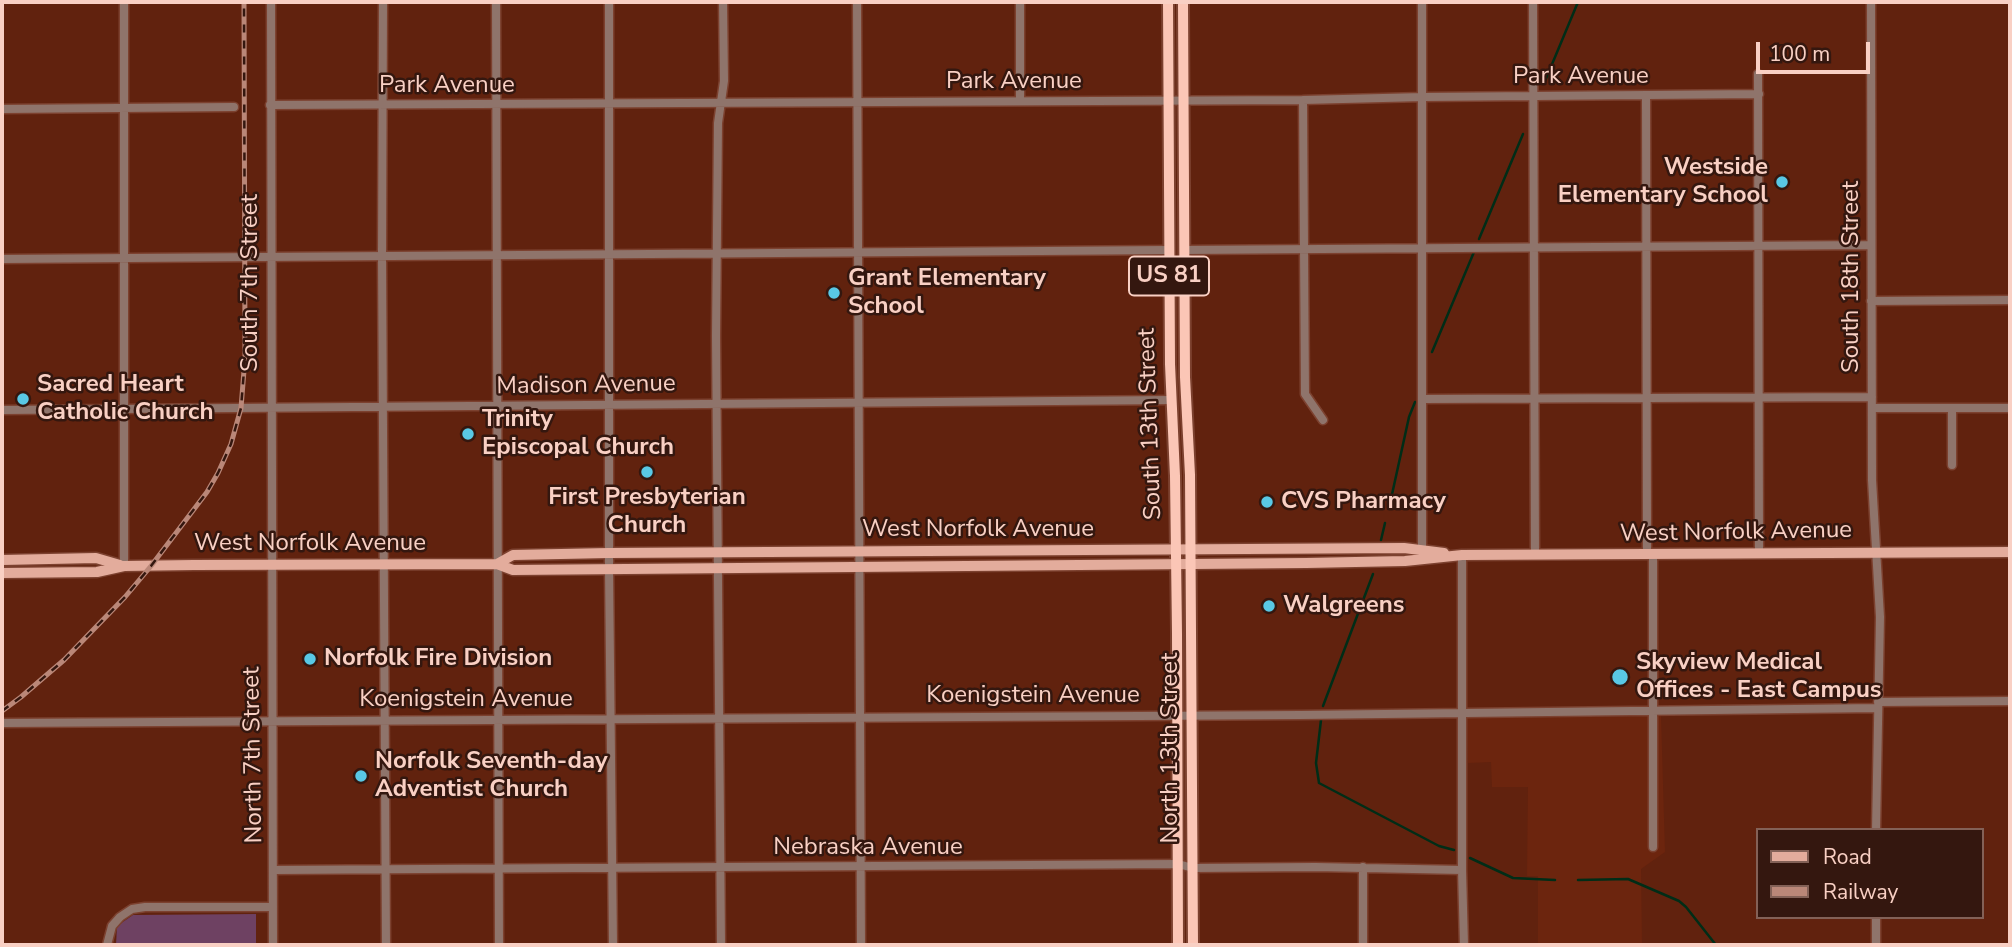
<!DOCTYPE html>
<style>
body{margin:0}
#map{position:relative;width:2012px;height:947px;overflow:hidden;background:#61220e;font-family:"Nunito Sans",sans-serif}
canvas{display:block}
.frame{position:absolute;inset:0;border:4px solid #f9d0c4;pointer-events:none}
.legend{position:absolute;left:1756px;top:828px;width:228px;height:91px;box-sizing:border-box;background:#34170f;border:2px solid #836157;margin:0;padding:9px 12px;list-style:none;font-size:21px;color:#f9d0c4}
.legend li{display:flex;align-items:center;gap:14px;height:35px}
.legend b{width:35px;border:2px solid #836157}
.scale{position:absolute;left:1756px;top:42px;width:114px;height:32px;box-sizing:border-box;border:4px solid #f9d0c4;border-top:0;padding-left:9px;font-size:21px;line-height:24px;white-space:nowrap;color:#f9d0c4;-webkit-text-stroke:5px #34170f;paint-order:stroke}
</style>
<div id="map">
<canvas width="2012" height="947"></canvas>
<div class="frame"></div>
<ul class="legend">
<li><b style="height:9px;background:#e3ac9c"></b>Road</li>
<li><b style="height:9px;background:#ba8778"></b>Railway</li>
</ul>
<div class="scale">100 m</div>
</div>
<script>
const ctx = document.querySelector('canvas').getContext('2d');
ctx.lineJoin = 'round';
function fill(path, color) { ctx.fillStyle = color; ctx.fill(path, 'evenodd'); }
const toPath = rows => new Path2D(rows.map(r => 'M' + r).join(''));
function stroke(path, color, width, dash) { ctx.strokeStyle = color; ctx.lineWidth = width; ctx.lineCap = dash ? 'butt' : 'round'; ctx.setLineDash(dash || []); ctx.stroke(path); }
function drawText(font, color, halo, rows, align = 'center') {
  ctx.font = font + ' "Nunito Sans",sans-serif'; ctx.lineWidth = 5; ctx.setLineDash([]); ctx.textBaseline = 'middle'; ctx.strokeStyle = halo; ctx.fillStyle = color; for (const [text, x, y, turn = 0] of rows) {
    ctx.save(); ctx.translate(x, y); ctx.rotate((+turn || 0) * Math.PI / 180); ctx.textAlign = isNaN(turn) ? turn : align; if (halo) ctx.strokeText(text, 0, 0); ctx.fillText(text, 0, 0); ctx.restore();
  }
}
const built = toPath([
 [1661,716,1665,852,1641,869,1642,945,1538,945,1538,876,1527,876,1528,787,1492,787,1491,762,1468,763,1467,718]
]);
const green = toPath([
 [256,914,256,945,116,945,117,926,133,915]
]);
const stream = toPath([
 [1545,81,1578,2],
 [1479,239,1523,134],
 [1432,352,1474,252],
 [1389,508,1409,417,1415,402],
 [1381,540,1385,523],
 [1323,706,1373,574],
 [1321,720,1316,763,1319,783,1439,846,1454,850],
 [1470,858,1513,878,1555,880],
 [1578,880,1628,879,1679,901,1686,907,1716,945]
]);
const minor = toPath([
 [124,2,124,566],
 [271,2,273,945],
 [383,2,382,256,386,945],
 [496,2,499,945],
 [609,2,609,569,613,945],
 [857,2,861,945],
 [1020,2,1020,101],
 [1422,2,1422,550],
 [1533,2,1535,555],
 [1871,2,1872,480,1880,617,1876,830],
 [1758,74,1759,553],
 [1646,96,1647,554],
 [1303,100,1305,394,1323,420],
 [270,105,1303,100,1423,97,1759,94],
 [2,109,234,107],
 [1184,250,1871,245],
 [2,259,1169,250],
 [1871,301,2010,300],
 [1423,399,1872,397],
 [1872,408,2010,408],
 [1952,408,1952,465],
 [2,410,1172,400],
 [1653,554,1653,847],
 [1462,555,1462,870,1464,945],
 [1878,702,2010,701],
 [2,723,1301,715,1878,708],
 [1363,867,1363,945],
 [274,870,1178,864,1193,868,1315,867,1462,870],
 [107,945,112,926,120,917,132,909,145,907,273,907],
 [721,945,716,336,718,123,724,81,723,2],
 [1876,945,1876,917]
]);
const major = toPath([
 [2,560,96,558,120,565],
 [497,564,513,555,609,553,1404,548,1444,553],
 [2,573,97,572,124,566,194,565,497,564,513,570,1306,563,1405,561,1462,555,2010,552]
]);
const highway = toPath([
 [1168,2,1170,364,1175,476,1177,634,1178,945],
 [1183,2,1185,377,1190,475,1193,945]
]);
const rail = toPath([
 [2,711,21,697,64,660,125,597,151,566,207,492,218,473,231,444,241,408,245,358,244,2]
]);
const markers = [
 [1782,182,7,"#59c8e5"],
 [834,293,7,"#59c8e5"],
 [23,399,7,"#59c8e5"],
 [468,434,7,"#59c8e5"],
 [647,472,7,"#59c8e5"],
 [1267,502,7,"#59c8e5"],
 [1269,606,7,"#59c8e5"],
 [310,659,7,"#59c8e5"],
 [1620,677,9,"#59c8e5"],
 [361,776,7,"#59c8e5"]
];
const shields = [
 [1169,276,80]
];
const shieldNames = [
 ["US 81",1169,276]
];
const streetNames = [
 ["Park Avenue",1581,77],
 ["Park Avenue",1014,82],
 ["Park Avenue",447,86],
 ["South 18th Street",1852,277,-90],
 ["South 7th Street",251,283,-90],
 ["Madison Avenue",586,386,-1],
 ["South 13th Street",1151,424,-92],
 ["West Norfolk Avenue",978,530],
 ["West Norfolk Avenue",1736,533,-1],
 ["West Norfolk Avenue",310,544],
 ["Koenigstein Avenue",1033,696],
 ["Koenigstein Avenue",466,700],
 ["North 13th Street",1171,748,-90],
 ["North 7th Street",254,755,-91],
 ["Nebraska Avenue",868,848]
];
const poiNames = [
 ["Westside",1768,168,"right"],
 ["Elementary School",1768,196,"right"],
 ["Grant Elementary",848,279],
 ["School",848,307],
 ["Sacred Heart",37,385],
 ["Catholic Church",37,413],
 ["Trinity",482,420],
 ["Episcopal Church",482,448],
 ["First Presbyterian",647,498,"center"],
 ["Church",647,526,"center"],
 ["CVS Pharmacy",1281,502],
 ["Walgreens",1283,606],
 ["Norfolk Fire Division",324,659],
 ["Skyview Medical",1636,663],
 ["Offices - East Campus",1636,691],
 ["Norfolk Seventh-day",375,762],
 ["Adventist Church",375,790]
];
fill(built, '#6c250e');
fill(green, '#6e4162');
stroke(stream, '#002d17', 2.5);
stroke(minor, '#7c412f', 11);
stroke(major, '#7c412f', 13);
stroke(highway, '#7c412f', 14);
stroke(minor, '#8f746b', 8);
stroke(major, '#e3ac9c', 10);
stroke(highway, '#fbc6b6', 10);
stroke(rail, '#ba8778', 5);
stroke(rail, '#34170f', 2.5, [8]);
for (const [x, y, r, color] of markers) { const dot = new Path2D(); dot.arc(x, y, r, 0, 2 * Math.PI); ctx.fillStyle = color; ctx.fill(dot); stroke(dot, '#34170f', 2.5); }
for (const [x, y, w] of shields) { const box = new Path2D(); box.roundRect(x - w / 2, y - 19.5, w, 39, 5); ctx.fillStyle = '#34170f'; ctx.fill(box); stroke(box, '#f9d0c4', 2); }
drawText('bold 23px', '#f9d0c4', null, shieldNames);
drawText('24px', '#f9d0c4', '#34170f', streetNames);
drawText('bold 24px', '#f9d0c4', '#34170f', poiNames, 'left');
</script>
